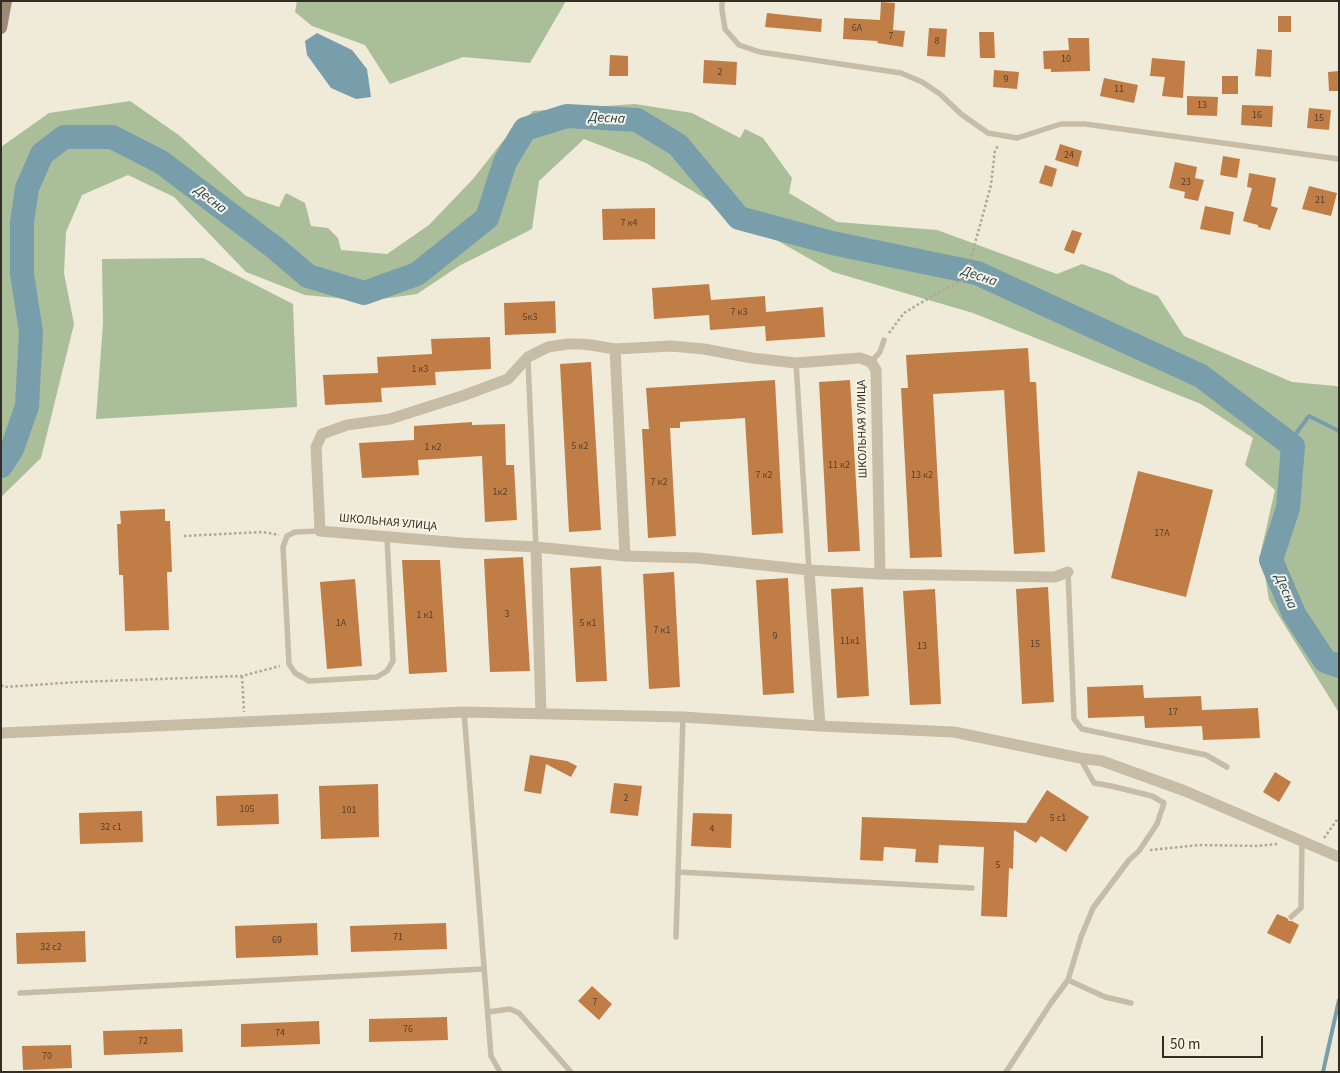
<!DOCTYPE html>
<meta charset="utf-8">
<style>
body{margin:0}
#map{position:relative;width:1340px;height:1073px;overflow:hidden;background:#f0ead8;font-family:"Source Sans 3",sans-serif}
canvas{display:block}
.frame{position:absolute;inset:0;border:2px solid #332d26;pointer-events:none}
.scale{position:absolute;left:1162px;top:1036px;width:101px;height:22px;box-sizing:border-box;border:2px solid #332d26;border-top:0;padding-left:6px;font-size:15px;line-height:18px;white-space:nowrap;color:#332d26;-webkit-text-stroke:4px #f8f3e4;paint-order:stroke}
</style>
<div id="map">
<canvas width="1340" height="1073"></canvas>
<div class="frame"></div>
<div class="scale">50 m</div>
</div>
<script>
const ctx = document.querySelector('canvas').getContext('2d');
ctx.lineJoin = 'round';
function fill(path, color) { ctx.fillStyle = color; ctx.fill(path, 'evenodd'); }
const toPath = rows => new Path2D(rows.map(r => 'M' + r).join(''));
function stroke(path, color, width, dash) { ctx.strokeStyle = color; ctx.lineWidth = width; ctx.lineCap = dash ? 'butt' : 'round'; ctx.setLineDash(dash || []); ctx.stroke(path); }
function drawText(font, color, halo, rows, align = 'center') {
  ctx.font = font + ' "Source Sans 3",sans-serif'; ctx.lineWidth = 4; ctx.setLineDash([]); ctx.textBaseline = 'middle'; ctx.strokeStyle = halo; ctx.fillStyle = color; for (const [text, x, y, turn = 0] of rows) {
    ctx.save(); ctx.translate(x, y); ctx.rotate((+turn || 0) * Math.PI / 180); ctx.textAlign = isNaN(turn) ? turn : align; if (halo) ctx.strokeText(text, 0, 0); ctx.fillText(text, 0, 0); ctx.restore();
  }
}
const green = toPath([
 [297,1,566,1,530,63,463,57,390,84,365,45,312,26,295,12],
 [130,101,180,136,246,196,279,207,286,193,305,203,311,226,328,228,338,238,341,250,387,254,429,225,473,179,503,141,533,111,635,104,692,113,740,138,745,129,763,138,792,178,789,193,837,222,937,230,1057,274,1082,264,1113,275,1128,284,1158,296,1184,336,1292,382,1336,386,1339,387,1339,713,1269,600,1261,551,1275,490,1245,465,1253,438,1201,404,973,313,833,272,739,219,646,163,584,139,539,181,532,229,459,266,417,294,367,301,305,295,246,272,174,197,128,175,82,195,66,232,64,273,74,324,41,458,1,497,1,147,49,113],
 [203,258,293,304,297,407,96,419,103,323,102,259]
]);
const water = toPath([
 [317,33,352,50,367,69,371,97,356,99,331,88,307,55,305,41]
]);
const stream = toPath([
 [1289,443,1309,416,1339,431],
 [1323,1072,1339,1000]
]);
const river = toPath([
 [1,466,12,449,27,406,31,332,22,274,22,222,27,188,42,154,64,137,112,137,161,162,275,248,308,276,364,293,417,274,487,218,505,162,525,129,567,116,637,120,678,145,739,218,832,243,977,273,1201,376,1289,443,1293,446,1288,508,1271,560,1294,614,1325,661,1339,666]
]);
const building = toPath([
 [881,2,895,3,893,30,905,31,903,47,877,43,878,41,843,39,844,18,880,20],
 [767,13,822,19,821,32,765,27],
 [1278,16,1291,16,1291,32,1278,32],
 [929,28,947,29,945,57,927,56],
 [979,32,994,32,995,58,980,58],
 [1068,38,1089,38,1090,71,1051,72,1051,69,1044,69,1043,51,1069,50],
 [1257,49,1272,50,1271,77,1255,76],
 [610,55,628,56,628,76,609,76],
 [1152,58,1185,61,1183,98,1162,96,1165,77,1150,76],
 [704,60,737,62,736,85,703,83],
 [994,70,1019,72,1017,89,993,87],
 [1339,71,1339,91,1329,91,1328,72],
 [1222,76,1238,76,1238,94,1222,94],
 [1104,78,1138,85,1134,103,1100,96],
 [1187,96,1218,97,1217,116,1187,115],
 [1242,105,1273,106,1272,127,1241,125],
 [1309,108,1331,110,1329,130,1307,128],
 [1060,144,1082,151,1078,167,1055,160],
 [1223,156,1240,159,1237,178,1220,175],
 [1175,162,1197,167,1195,178,1204,180,1198,201,1184,198,1185,192,1169,188],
 [1045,165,1057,169,1052,187,1039,183],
 [1249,173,1276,178,1271,206,1278,208,1270,230,1258,227,1258,225,1243,221,1252,188,1247,187],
 [1309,186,1337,193,1331,216,1302,209],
 [1205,206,1234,212,1230,235,1200,229],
 [655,208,655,239,603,240,602,209],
 [1072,230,1082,233,1074,254,1064,250],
 [709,284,711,300,765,296,766,312,823,307,825,337,766,341,765,326,710,330,709,315,654,319,652,288],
 [555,301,556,333,505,335,504,303],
 [490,337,491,369,435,372,436,385,381,388,382,402,325,405,323,375,378,373,377,357,432,354,431,339],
 [1028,348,1030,382,1036,382,1045,552,1014,554,1004,390,933,394,942,557,910,558,901,388,908,388,906,355],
 [591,362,601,530,569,532,560,364],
 [775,380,783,533,752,535,745,418,680,422,680,428,670,428,676,536,648,538,642,429,649,429,646,388],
 [850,380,860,551,828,552,819,382],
 [472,422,472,425,505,424,506,465,514,465,517,520,485,522,482,456,418,460,419,475,362,478,359,443,414,440,414,426],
 [1138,471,1213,490,1186,597,1111,578],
 [165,509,165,521,170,521,172,572,167,572,169,630,125,631,123,575,119,575,117,524,121,524,120,511],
 [523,557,530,671,490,672,484,559],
 [402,560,440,560,447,672,409,674],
 [601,566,607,681,576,682,570,568],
 [674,572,680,687,649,689,643,574],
 [788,578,794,693,763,695,756,580],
 [355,579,362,666,327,669,320,582],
 [863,587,869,696,837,698,831,589],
 [1048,587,1054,702,1022,704,1016,589],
 [935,589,941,704,910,705,903,591],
 [1143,685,1144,698,1201,696,1202,710,1258,708,1260,738,1203,740,1202,726,1145,728,1144,716,1088,718,1087,687],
 [530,755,567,761,577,766,571,777,546,764,541,794,524,791],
 [1275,772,1291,782,1279,802,1263,792],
 [614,783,642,786,638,816,610,813],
 [378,784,379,837,321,839,319,786],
 [1047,790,1089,817,1066,852,1041,836,1036,843,1014,830,1013,869,1009,868,1007,917,981,916,984,847,939,845,938,863,915,862,916,849,884,847,883,861,860,860,862,817,1026,823],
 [278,794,279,824,217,826,216,796],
 [142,811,143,842,80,844,79,813],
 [693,813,732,814,731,848,691,846],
 [1277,914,1287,918,1289,921,1292,921,1299,925,1290,944,1267,933],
 [317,923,318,955,236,958,235,926],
 [446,923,447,949,351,952,350,926],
 [85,931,86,962,17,964,16,933],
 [592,986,612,1004,599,1020,578,1001],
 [447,1017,448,1040,369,1042,369,1019],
 [319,1021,320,1044,241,1047,241,1024],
 [182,1029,183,1052,104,1055,103,1031],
 [71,1045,72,1068,23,1070,22,1046]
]);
const path = toPath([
 [889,333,904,313,939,292,965,280,991,185,995,150,999,145],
 [184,536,263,532,279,535],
 [242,676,244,712],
 [1,685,4,687,78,682,242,676,280,666],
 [1324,838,1339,817],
 [1150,850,1199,845,1258,846,1277,844]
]);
const lane = toPath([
 [722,1,722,10,725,29,739,45,760,52,901,73,922,82,940,94,961,114,988,133,1017,138,1061,124,1085,124,1339,159],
 [528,360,536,547],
 [871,362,880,352,884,340],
 [796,363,809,570],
 [320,531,295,532,287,536,283,547,289,664,295,673,309,681,377,677,387,671,393,661,387,537],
 [1068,572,1074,719,1082,729,1206,755,1227,767],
 [464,712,491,1056,500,1072],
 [678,872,972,888],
 [1291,917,1301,908,1302,841],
 [676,937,683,717],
 [1068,980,1105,997,1131,1003],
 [20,993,484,969],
 [488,1012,510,1009,519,1013,571,1072],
 [1006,1072,1051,1003,1068,980,1081,937,1093,908,1129,860,1139,851,1157,824,1164,803,1152,796,1111,786,1094,783,1080,758]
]);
const street = toPath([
 [615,349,591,345,580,344,568,344,548,347,528,357,508,379,462,396,390,419,347,425,322,434,316,447,320,531,461,543,536,547,625,556,698,558,809,570,880,574,1055,577,1068,572],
 [536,547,541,713],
 [625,556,615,349,671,346,704,349,752,358,796,363,860,358,871,362,876,370,880,574],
 [809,570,820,726],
 [1,733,464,712,683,717,820,726,954,732,1080,758,1102,761,1185,791,1339,857]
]);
const secondary = toPath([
 [1,28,6,1]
]);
const numberNames = [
 ["6А",857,29],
 ["7",891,37],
 ["8",937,42],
 ["10",1066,60],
 ["2",720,73],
 ["9",1006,80],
 ["11",1119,90],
 ["13",1202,106],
 ["16",1257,116],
 ["15",1319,119],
 ["24",1069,156],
 ["23",1186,183],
 ["21",1320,201],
 ["7 к4",629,224],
 ["7 к3",739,313],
 ["5к3",530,318],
 ["1 к3",420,370],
 ["5 к2",580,447],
 ["1 к2",433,448],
 ["11 к2",839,466],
 ["7 к2",764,476],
 ["13 к2",922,476],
 ["7 к2",659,483],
 ["1к2",500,493],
 ["17А",1162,534],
 ["3",507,615],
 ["1 к1",425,616],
 ["1А",341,624],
 ["5 к1",588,624],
 ["7 к1",662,631],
 ["9",775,637],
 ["11к1",850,642],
 ["15",1035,645],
 ["13",922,647],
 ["17",1173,713],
 ["2",626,799],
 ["105",247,810],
 ["101",349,811],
 ["5 с1",1058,819],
 ["32 с1",111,828],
 ["4",712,830],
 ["5",998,866],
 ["71",398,938],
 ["69",277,941],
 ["32 с2",51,948],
 ["7",595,1003],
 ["76",408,1030],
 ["74",280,1034],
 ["72",143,1042],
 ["70",47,1057]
];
const streetNames = [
 ["ШКОЛЬНАЯ УЛИЦА",863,429,-91],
 ["ШКОЛЬНАЯ УЛИЦА",388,523,5]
];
const waterNames = [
 ["Десна",607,119,3],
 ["Десна",210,200,38],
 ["Десна",979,277,19],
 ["Десна",1285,592,67]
];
fill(green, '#aabe99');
fill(water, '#799eab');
stroke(stream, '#799eab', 4);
stroke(river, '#799eab', 24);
fill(building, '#c07e46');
stroke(path, '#b2a690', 2.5, [2.5, 2.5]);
stroke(lane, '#c7bca5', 5.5);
stroke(street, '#c7bca5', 11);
stroke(secondary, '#9a8b77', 12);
drawText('10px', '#56412e', null, numberNames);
drawText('12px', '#332d26', '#f8f3e4', streetNames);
drawText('italic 14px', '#1e4352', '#f8f3e4', waterNames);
</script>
